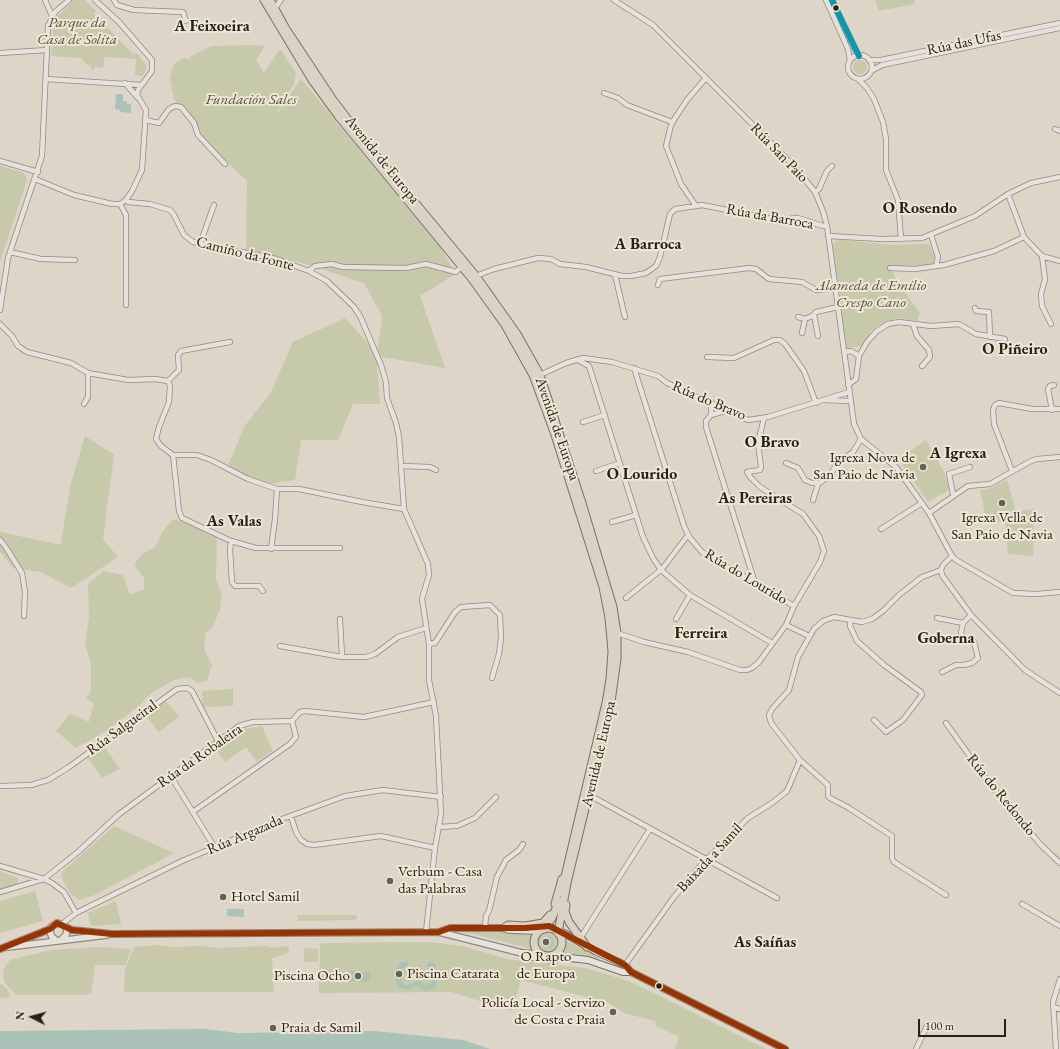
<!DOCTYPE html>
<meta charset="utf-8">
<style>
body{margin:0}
#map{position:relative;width:1060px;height:1049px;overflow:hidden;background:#ddd5c8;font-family:"EB Garamond",serif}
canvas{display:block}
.north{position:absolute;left:12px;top:997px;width:40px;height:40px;-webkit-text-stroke:3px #efe6d5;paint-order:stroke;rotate:276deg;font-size:11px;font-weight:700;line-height:16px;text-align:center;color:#292017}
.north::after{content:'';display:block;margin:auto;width:14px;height:18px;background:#292017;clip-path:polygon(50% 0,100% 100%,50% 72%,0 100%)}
.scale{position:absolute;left:918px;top:1019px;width:88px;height:18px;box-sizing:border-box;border:2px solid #292017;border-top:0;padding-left:5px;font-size:12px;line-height:14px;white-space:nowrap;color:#292017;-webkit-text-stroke:3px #efe6d5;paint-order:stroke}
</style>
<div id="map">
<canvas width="1060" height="1049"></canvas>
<div class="north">N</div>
<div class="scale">100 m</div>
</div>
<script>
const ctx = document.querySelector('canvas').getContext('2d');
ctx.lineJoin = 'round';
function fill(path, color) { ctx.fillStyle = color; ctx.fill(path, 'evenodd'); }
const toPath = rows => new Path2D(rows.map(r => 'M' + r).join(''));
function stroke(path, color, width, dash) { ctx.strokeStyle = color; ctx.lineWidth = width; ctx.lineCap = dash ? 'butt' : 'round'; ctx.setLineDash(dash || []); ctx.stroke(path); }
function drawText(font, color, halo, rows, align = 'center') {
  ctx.font = font + ' "EB Garamond",serif'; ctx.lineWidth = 4; ctx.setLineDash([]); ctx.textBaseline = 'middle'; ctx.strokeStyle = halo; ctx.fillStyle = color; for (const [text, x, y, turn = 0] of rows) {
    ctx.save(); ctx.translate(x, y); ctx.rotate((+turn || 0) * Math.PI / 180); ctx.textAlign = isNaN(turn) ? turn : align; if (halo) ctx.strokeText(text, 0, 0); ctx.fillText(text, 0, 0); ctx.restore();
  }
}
const green = toPath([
 [74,0,85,0,96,11,94,14,134,55,137,53,146,65,146,71,142,76,135,75,136,59,104,57,103,68,95,67,94,70,91,69,91,66,87,65,81,58,51,56,54,20],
 [876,0,914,0,915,4,878,11],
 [253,45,265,46,256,60,264,73,280,49,296,73,294,84,274,118,301,79,441,248,456,274,420,296,445,368,377,356,382,316,364,283,306,264,246,251,247,181,200,137,174,99,170,78,174,64,183,58,192,60,190,57,211,46],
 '853 67a7 7 0 1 1 14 0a7 7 0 1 1-14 0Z',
 [0,166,22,172,26,176,27,180,0,262],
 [843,240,892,245,929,244,934,256,935,261,933,265,891,266,896,280,920,313,917,321,897,318,886,321,871,331,862,346,846,348,833,245,836,241],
 [345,318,376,352,380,404,353,404,338,440,301,440,295,480,262,485,227,468,244,427,271,392,293,342],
 [85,436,114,455,103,539,118,557,71,588,41,572,13,568,0,551,0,532,61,545,70,486],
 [926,440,945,474,949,490,928,502,899,459],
 [1007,480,1016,511,1034,509,1033,556,1008,554,1005,521,996,523,995,520,990,521,990,518,986,518,980,490,988,489],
 [173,519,191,524,206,533,217,537,216,579,222,594,220,610,212,628,205,633,204,649,212,665,207,681,197,683,190,677,174,680,151,693,141,704,106,731,76,748,56,731,70,714,89,722,94,704,86,698,91,691,91,665,85,644,89,617,88,584,104,571,123,575,130,595,144,589,144,578,134,565,142,554,155,547,163,531],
 [233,689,233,706,203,707,202,691],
 [165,700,179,717,159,732,145,715],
 [262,726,273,751,257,762,246,747,225,762,215,748,243,729],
 [103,745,120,769,102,778,87,757],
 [114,826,174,853,95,895,79,900,70,893,62,878,62,872],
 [0,871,19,879,12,892,0,896],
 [35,891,43,921,0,933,0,901],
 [116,901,121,924,91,926,88,913],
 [297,915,355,915,358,917,355,920,298,921],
 [470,931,533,933,530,940,532,949,470,933,443,932],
 '537 942a10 10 0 1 1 20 0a10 10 0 1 1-20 0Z',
 [565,940,599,957,599,959,561,953],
 [429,942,462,946,511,960,555,963,555,965,585,968,615,977,631,982,766,1049,675,1049,679,1037,656,1026,655,1021,624,1013,609,1003,521,980,512,1011,451,992,319,993,320,943],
 [160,945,173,947,201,946,218,948,268,946,272,948,289,946,289,953,272,958,274,992,124,992,125,969,134,947],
 [98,947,131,949,125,965,95,965,91,993,84,995,17,995,4,982,3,970,10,960,51,950],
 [304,948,318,949,318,962,304,962],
 [2,984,7,989,11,997,0,998,0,985]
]);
const water = toPath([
 [116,94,123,94,123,101,127,101,127,105,131,104,131,113,120,112,120,110,115,109],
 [227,909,244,909,244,917,227,916],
 '542.5 942a5.5 5.5 0 1 1 11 0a5.5 5.5 0 1 1-11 0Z',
 [401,962,408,962,407,967,401,969,403,985,408,985,417,981,426,985,432,984,432,970,427,966,427,962,432,962,436,965,436,986,432,989,425,991,418,985,409,990,400,988,396,983,396,970],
 [350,970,357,973,367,971,371,974,371,978,366,982,359,979,349,982,346,980,345,975],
 [206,1029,238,1033,375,1031,463,1040,490,1049,0,1049,0,1031]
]);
const minor = toPath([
 [45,0,52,16],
 [114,0,117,5,134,10,183,12,186,21],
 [614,0,653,25,794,166,815,192,823,211,827,226,854,424,861,439,896,467,929,513,952,556,956,560,1013,593,1037,594,1060,592],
 [826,0,848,49,850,61],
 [832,0,853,46,859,56],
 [275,8,281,0],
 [0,53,47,50],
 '848 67a12 12 0 1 1 24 0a12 12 0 1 1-24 0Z',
 [869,60,881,60,1060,23],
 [871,71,882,65,1060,28],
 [46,79,141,85],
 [858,79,867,88,874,99,883,122,886,139,886,170,898,200,901,239],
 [125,83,138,98],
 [604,93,618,98,627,105,672,122],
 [145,120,159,123,169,109,175,106,181,107,194,123,198,135,225,164],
 [1055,129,1060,131],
 [0,161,38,172],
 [35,179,74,195,112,204,120,204,126,200,132,191,142,170,146,110,137,95,138,90,152,71,152,60,119,22,95,0],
 [815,192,819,189,827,171,832,166],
 [1008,194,1024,237,1042,256,1060,261],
 [126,200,128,202,150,204,170,210,174,215,184,235,193,242,276,259,309,271],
 [120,204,126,215,126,305],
 [696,206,681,184,666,146,671,125,675,118,687,100,705,79],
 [931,235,938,257,936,266],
 [828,236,882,239,922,238,975,216,1008,194,1031,183,1060,177],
 [200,244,214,205],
 [10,252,41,259,75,260],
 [1042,256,1045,279,1041,294,1042,306,1051,324],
 [890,268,915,269,944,265,994,251,1024,237],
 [615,275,625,317],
 [476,276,494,269,538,258,551,259,560,264,586,267,622,276,631,276,646,273,656,266,660,257,670,214,675,209,696,206,702,205,777,220,798,218,823,226,827,226],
 [658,285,660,279,749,268,756,269,769,279,802,282,816,290,835,288],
 [975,308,976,311,989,312,990,337],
 [0,310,8,258,42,156,48,26,55,12,69,0],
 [814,315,818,336],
 [798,317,805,319,812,316,816,312,838,307],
 [0,324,12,336,18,346,27,352,71,363,88,373,128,380,155,379,168,381,170,386,169,402,159,427,156,439,161,446,173,455,197,455,211,460,248,479,277,489,299,489,362,502,404,509],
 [913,324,917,336,929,350,930,357,922,366],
 [802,333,805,319],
 [844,352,851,351,859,356],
 [707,357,734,358,774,340,780,340,785,344,804,371,816,403],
 [578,360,589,366,643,537,653,558,661,570,690,595,772,643],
 [634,368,684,526,690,538,702,552,794,606],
 [540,375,566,363,583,358,612,362,658,376,667,383,748,420,768,417,849,392],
 [168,381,179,370,178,355,181,351,230,342],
 [848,385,856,379,859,356,867,342,877,331,888,324,899,322,931,326,959,324,976,334,1005,339],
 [824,400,850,401],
 [84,404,88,397,88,373],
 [1052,410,1048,389,1050,386,1054,385],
 [725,411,711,415,706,421,706,427,755,583],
 [711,415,711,402],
 [583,422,605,415],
 [173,455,179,511,182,518,231,541,256,548,340,548],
 [786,463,798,468,805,480,812,483,820,483,830,475,837,464,853,452,861,439],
 [402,466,430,467,436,470],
 [596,471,620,463],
 [1012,471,994,424,993,410,995,405,999,403,1032,409,1060,409],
 [953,494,949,474,970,467],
 [813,500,818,484],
 [929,513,968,486,990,484,1031,461,1037,459,1060,457],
 [612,522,636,515],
 [881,529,922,503],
 [0,540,5,546,22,573,25,592,24,616],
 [231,541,230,550,232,582,235,586,259,586,263,591],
 [271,549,275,519,277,489],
 [952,556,943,565,941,570,942,575,971,615,1025,670,1060,693],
 [626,598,662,569,688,535],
 [937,618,963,623],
 [340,619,342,657,366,657,375,654,398,637,426,628],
 [676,619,690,595],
 [850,620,850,626,857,641,884,665,921,692,922,695,903,720,886,732,874,720],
 [786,625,809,636],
 [617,633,644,642,688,652,740,670,747,670,752,668,759,662,786,625,794,606,820,562,824,551,819,536,803,514,760,487,751,478,747,472,760,470,761,467,758,443,764,418],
 [429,644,435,643,455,612,461,607,490,605,500,615,501,638,499,654,492,678],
 [280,646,342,657],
 [942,672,956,665,964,665,972,663,978,658,974,642,962,636,961,633,963,623,971,615],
 [292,721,300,712,305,711,364,717,434,702],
 [946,723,989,783,1040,844,1060,863],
 [800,760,828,785,828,796,830,798,849,808,892,836,892,858,894,862,946,895],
 [170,775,215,848],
 [0,786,31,785,48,780,69,767,177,689,187,688,192,691,218,741],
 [589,795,777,898],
 [194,811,290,744,296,737,292,721],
 [291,816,296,832,301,840,307,844,314,845,381,836,435,848],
 [438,827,457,826,475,818,496,797],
 [0,866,44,879,52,883,64,892,76,913],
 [0,892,44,879,78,852,118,815,239,726,253,722,292,721],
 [1022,904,1060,926],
 [62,924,76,913,182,861,282,819,345,796,383,790,441,797],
 [485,927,486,916,489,911,497,877,506,860,519,850,523,844],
 [426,932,435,848,441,814,436,716,429,680,429,644,422,599,429,575,428,564,404,509,399,437,396,423,387,398,386,382,381,365,360,316,354,307,327,281,309,271,315,266,332,264,343,267,406,268,426,264,456,272,461,267],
 [581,937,650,829],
 [625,965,674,897,702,864,748,818,772,803,787,791,800,760,771,723,769,715,772,709,789,690,798,657,814,629,823,621,834,617,862,622,872,619,883,611,899,595,922,577,941,570],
 [1053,1007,1060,1009],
 [916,1049,927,1026],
 [1056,1049,1053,1002,1060,979]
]);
const tertiary = toPath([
 [66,927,72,930,112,934,439,932,522,953,539,954],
 [505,928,508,930,539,931],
 [439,932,450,928,508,928],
 [56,940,52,937,50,932,51,927,57,923,64,925,67,930,66,935,62,939],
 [8,947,107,935],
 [0,949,50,929]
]);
const secondary = toPath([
 [546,926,564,933,595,951,625,965,631,972,785,1049],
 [522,953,526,956,555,960],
 [551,956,588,960,623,972,631,972]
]);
const primary = toPath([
 [264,0,312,80,339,117,472,279,505,325,533,375,554,432,603,587,609,618,612,651,610,679,606,703,563,885],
 [270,0,286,29,333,100,369,147,476,276,517,334,540,375,582,503,613,607,617,633,617,659,611,702,567,883,558,933],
 [555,904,562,879],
 [566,905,565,912,569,922,587,947],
 '534 942a14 14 0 1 1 28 0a14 14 0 1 1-28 0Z',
 [504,928,508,925,525,926,543,923,550,915],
 [544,929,552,918,559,901]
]);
const bus1 = toPath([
 [0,949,50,929,57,923,72,930,112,934,439,932,450,928,525,928,549,926,625,965,631,972,785,1049]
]);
const bus2 = toPath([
 [832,0,859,56]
]);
const markers = [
 [836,8,3.5,"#292017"],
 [923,467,4,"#685f55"],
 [1002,503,4,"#685f55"],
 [390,881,4,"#685f55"],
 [223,897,4,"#685f55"],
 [546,942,4,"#685f55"],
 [399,974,4,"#685f55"],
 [358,976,4,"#685f55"],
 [659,986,3.5,"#292017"],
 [613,1012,4,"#685f55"],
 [273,1028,4,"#685f55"]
];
const parkNames = [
 ["Parque da",77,23],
 ["Casa de Solita",77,40],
 ["Fundación Sales",251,100],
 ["Alameda de Emilio",871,286],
 ["Crespo Cano",871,303]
];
const streetNames = [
 ["Rúa das Ufas",964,43,-12],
 ["Rúa San Paio",779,153,46],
 ["Avenida de Europa",382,160,51],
 ["Rúa da Barroca",770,217,10],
 ["Camiño da Fonte",245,254,14],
 ["Rúa do Bravo",709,401,23],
 ["Avenida de Europa",557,429,71],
 ["Rúa do Lourido",746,577,31],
 ["Rúa Salgueiral",122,728,-36],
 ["Avenida de Europa",599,754,-77],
 ["Rúa da Robaleira",200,756,-35],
 ["Rúa do Redondo",1001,795,51],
 ["Rúa Argazada",245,835,-23],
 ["Baixada a Samil",710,858,-47]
];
const poiNames = [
 ["Igrexa Nova de",915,458,"right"],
 ["San Paio de Navia",915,475,"right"],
 ["Igrexa Vella de",1002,518,"center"],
 ["San Paio de Navia",1002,535,"center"],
 ["Verbum - Casa",398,872],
 ["das Palabras",398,889],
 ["Hotel Samil",231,897],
 ["O Rapto",546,957,"center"],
 ["de Europa",546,974,"center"],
 ["Piscina Catarata",407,974],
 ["Piscina Ocho",350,976,"right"],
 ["Policía Local - Servizo",605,1003,"right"],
 ["de Costa e Praia",605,1020,"right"],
 ["Praia de Samil",281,1028]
];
const neighbourhoodNames = [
 ["A Feixoeira",212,27],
 ["O Rosendo",920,209],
 ["A Barroca",648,245],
 ["O Piñeiro",1015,350],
 ["O Bravo",772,443],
 ["A Igrexa",958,454],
 ["O Lourido",642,475],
 ["As Pereiras",755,499],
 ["As Valas",234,522],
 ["Ferreira",701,634],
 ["Goberna",946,639],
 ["As Saíñas",765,943]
];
fill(green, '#c6c9aa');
fill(water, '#abc2b8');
stroke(minor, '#908a82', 6);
stroke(tertiary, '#908a82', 8);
stroke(secondary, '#77716a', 8);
stroke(primary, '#77716a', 9);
stroke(minor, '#e6e1da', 4.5);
stroke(tertiary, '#e6e1da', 5.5);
stroke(secondary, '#e6e1da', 6);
stroke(primary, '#d9d2c5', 7);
stroke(bus1, '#930', 6);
stroke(bus2, '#0c97af', 6);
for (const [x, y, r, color] of markers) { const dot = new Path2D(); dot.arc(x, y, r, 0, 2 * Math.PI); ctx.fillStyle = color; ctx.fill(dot); stroke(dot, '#efe6d5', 1.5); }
drawText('italic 15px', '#53503c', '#efe6d5', parkNames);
drawText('15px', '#292017', '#efe6d5', streetNames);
drawText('15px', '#292017', '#efe6d5', poiNames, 'left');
drawText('bold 16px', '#292017', '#efe6d5', neighbourhoodNames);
</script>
